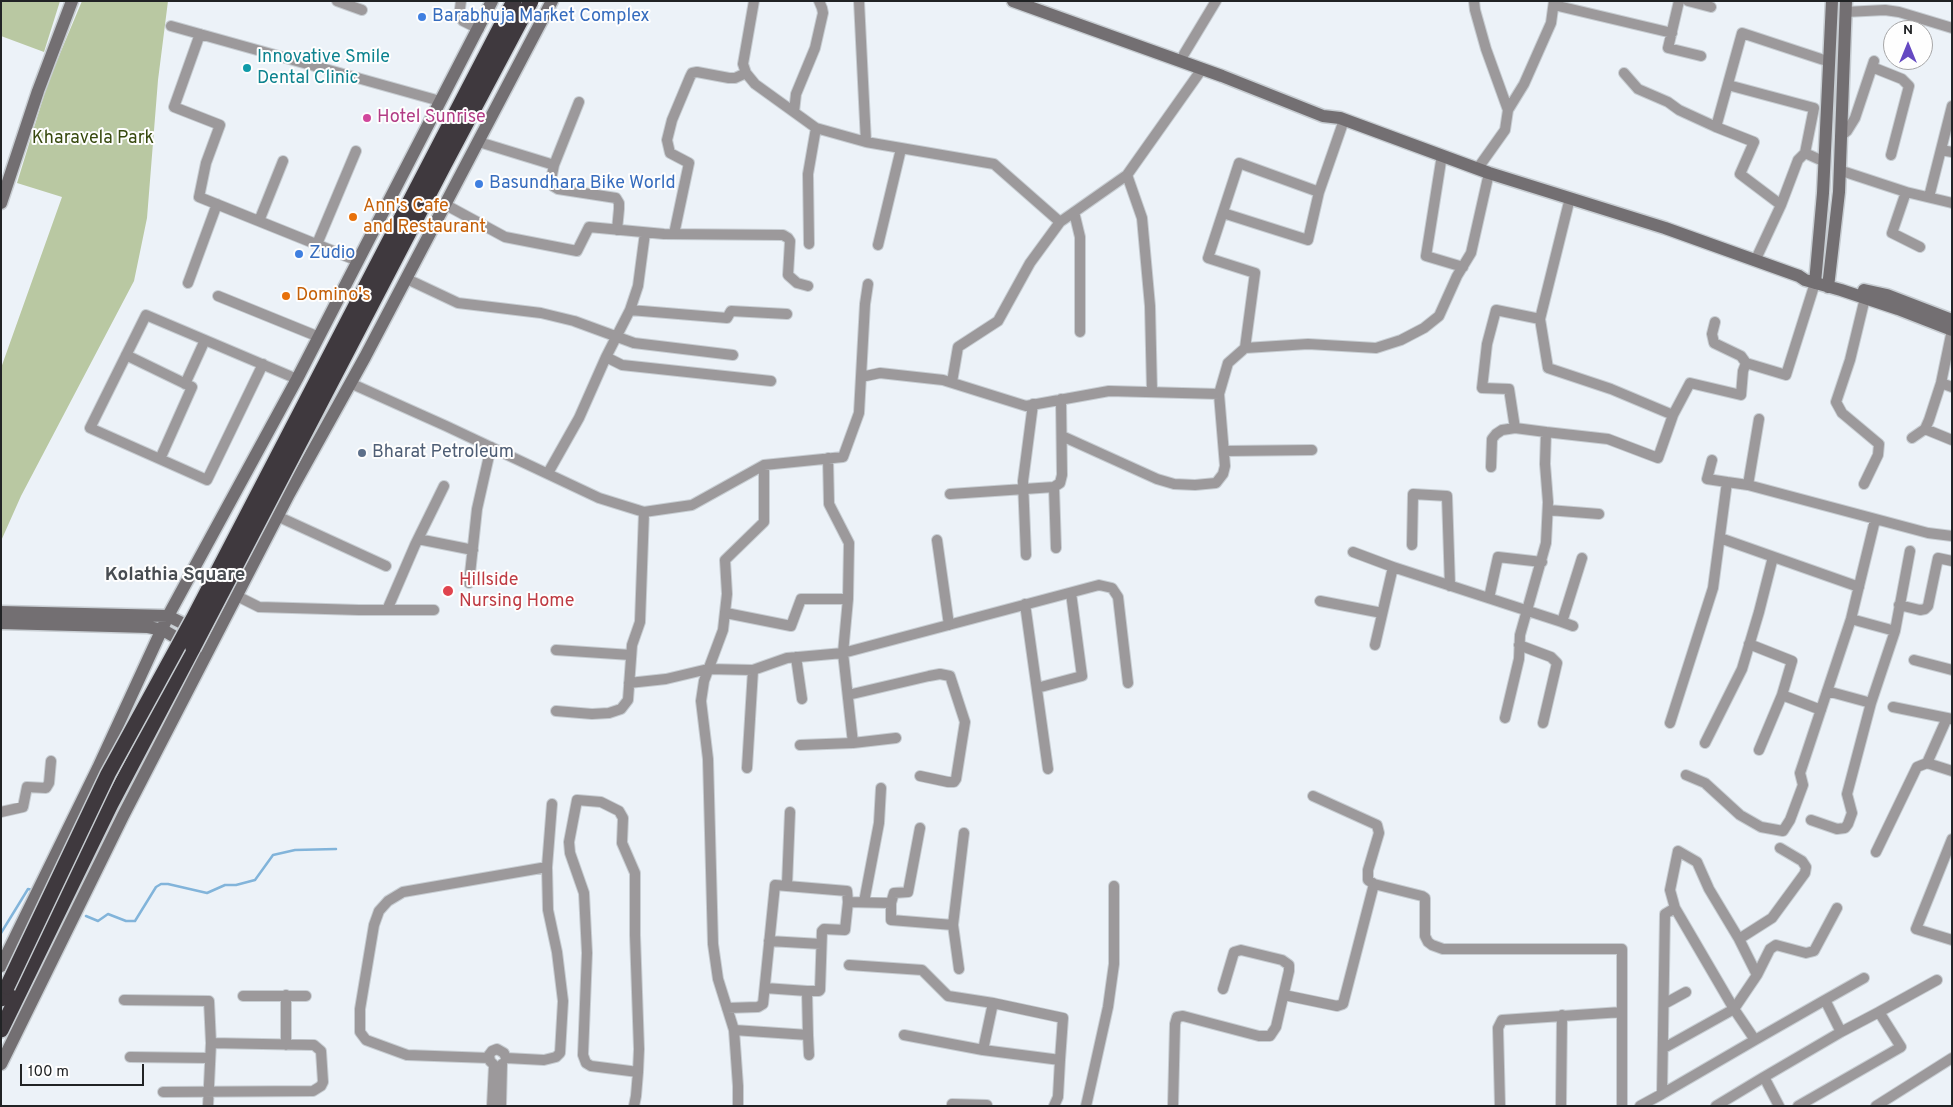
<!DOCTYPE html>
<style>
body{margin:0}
#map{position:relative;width:1953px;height:1107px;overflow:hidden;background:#ecf2f8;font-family:Overpass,sans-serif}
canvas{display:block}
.frame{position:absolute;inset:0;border:2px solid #212325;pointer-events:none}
.north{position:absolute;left:1883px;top:20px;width:50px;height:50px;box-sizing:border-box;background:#fefefe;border:1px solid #a6a6a7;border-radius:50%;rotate:0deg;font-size:14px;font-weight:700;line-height:20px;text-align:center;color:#212325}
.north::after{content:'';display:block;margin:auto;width:18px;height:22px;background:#6549c2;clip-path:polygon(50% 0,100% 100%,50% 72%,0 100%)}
.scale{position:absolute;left:20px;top:1064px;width:124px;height:22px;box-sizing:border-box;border:2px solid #212325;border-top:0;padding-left:6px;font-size:15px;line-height:18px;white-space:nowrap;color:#212325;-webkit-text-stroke:4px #fefefe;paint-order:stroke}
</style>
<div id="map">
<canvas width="1953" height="1107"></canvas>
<div class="frame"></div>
<div class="north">N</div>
<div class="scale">100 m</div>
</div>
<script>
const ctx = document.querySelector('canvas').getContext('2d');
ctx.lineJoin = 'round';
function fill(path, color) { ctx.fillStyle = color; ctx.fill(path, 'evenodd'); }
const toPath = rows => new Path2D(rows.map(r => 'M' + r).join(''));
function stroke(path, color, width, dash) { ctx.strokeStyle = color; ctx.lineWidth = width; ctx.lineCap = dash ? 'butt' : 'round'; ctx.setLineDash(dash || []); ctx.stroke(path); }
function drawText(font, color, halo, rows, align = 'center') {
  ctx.font = font + ' Overpass,sans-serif'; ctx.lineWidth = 4; ctx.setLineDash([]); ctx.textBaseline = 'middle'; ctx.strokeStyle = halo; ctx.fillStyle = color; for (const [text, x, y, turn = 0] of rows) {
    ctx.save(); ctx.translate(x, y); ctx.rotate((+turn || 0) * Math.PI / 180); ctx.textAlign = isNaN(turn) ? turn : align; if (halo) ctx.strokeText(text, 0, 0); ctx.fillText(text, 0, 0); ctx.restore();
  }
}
const green = toPath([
 [1,1,60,1,44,52,1,36],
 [82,1,168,1,158,80,147,218,134,281,21,496,1,541,1,368,62,197,17,183,48,82]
]);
const stream = toPath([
 [86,916,98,921,108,914,126,921,135,921,156,887,161,884,168,884,207,893,225,885,236,885,255,880,273,855,295,850,336,849],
 [1,933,28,889,33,890]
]);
const street = toPath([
 [337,1,362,10],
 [461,1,459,16,463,21,479,29],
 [754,1,743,64,746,73,755,84,816,128,866,142,994,164,1060,222],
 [859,1,866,142],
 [1474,1,1475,10,1486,49,1508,110,1505,130,1478,168],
 [1679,1,1668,48,1701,56],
 [1688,1,1711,7],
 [1554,5,1672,33],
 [1845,12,1885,10,1899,12,1952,28],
 [171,26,440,101],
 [200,34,174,107,220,125,206,163,199,197,358,261],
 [1184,54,1216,1],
 [1872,67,1902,79,1909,86,1891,155],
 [1624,73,1638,89,1668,102,1679,110,1716,127],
 [1728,85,1814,108,1805,153],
 [579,102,554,165,551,180,553,186,558,189,616,198,619,203,619,209,617,230],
 [1508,110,1524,84,1551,23,1554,1],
 [794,112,796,94,815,48,823,13,822,8,819,1],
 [1840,137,1847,131,1855,118,1874,61],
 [479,142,554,165],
 [1941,150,1952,152],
 [1442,155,1426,256,1463,267],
 [1839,170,1906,192,1952,203],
 [1906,192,1892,233,1920,247],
 [1929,197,1952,106],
 [446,205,505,237,577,251,589,227,664,234,783,235,788,238,790,241,788,275,797,283,808,286],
 [1781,205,1740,174,1754,142,1716,127,1742,33,1830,62],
 [1074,212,1080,237,1080,332],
 [1223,213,1308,240,1319,192],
 [259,221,283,161],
 [645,233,638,286,630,310,606,357,622,365,771,381],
 [674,234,689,163,670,153,667,140,672,120,690,77,692,73,697,72,729,78,735,78,746,73],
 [317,244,356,151],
 [809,244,808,174,816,128],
 [878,245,901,149],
 [1755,261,1781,205,1798,160,1805,153,1825,162],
 [407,279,458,303,541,313,574,321,634,343,733,355],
 [188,283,217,204],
 [218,296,319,337],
 [630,310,727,318,731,311,787,314],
 [1540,319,1570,198],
 [1715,322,1712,334,1714,343,1741,356,1746,363],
 [1245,348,1255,273,1208,258,1239,163,1319,192,1344,120],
 [126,355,192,387,160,459],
 [263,364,207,480,90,428,146,315,297,379],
 [861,377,880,373,943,380,1026,406,1109,391,1219,394,1228,363,1245,348,1308,344,1376,348,1401,340,1424,328,1439,316,1457,276,1471,253,1489,173],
 [952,382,958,347,998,321,1030,263,1060,222,1127,175],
 [350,383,446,426,599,498,644,512,692,505,764,465,843,457,859,413,865,304,868,284],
 [1941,383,1952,387],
 [185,384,205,340],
 [1152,392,1150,306,1142,218,1127,175,1202,69],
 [1925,429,1952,440],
 [1546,432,1515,428,1509,389,1482,388,1487,344,1496,310,1540,319,1548,368,1611,389,1673,415],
 [1062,436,1157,479,1174,484,1195,485,1216,483,1223,474,1225,466,1219,394],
 [1912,438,1925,429,1929,420,1941,383,1952,330],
 [1224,451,1312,450],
 [828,458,829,504,849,543,848,599,843,653,1099,585,1112,588,1118,597,1128,683],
 [1712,460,1707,479,1727,482],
 [1491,467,1492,439,1496,434,1502,430,1515,428],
 [548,473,579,418,606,357],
 [1864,484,1878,455,1879,444,1842,413,1836,402,1850,360,1865,298],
 [1748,485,1759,419],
 [1054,487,1056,548],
 [950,494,1054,487,1060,483,1062,475,1061,399],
 [1548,510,1599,514],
 [277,516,386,566],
 [1720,538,1859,587],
 [418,539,473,550],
 [937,540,949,625],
 [1412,545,1413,494,1447,496,1450,586],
 [1353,552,1393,567],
 [1026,555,1023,481,1033,404],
 [469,583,477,509,491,447],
 [237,596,259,607,359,610,434,610],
 [1489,598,1498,557,1542,562],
 [1320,601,1382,613],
 [1025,604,1048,769],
 [1899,605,1920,610,1925,609,1928,606,1938,558,1952,561],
 [387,610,415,545,444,486],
 [726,613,791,626,801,599,848,599],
 [1562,622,1573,626],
 [1895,631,1910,551],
 [1749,644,1792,661,1782,695,1821,710],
 [1375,645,1393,567,1562,622,1582,558],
 [1519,645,1551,657,1557,663,1543,723],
 [556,650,631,655],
 [796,657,802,699],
 [1914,660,1952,670],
 [629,683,666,679,708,669,753,670,787,658,843,653,853,743,896,738],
 [1037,688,1082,676,1071,593],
 [1827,691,1871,703],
 [848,695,929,676,940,674,950,676,965,722,956,779,954,782,948,782,920,776],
 [1893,707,1952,719],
 [556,711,592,714,609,713,621,709,628,700,632,645,640,622,644,512],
 [1505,718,1519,659,1520,635,1546,543,1548,502,1545,464,1546,432,1608,439,1658,458,1673,415,1690,383,1741,395,1743,371,1746,363,1786,375,1815,283],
 [1670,723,1713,588,1727,482,1748,485,1928,533,1952,536],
 [1705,743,1742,669,1759,612,1773,557],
 [800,745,853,743],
 [1759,750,1782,695],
 [1927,763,1947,718],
 [747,768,753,670],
 [1686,775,1705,783,1740,815,1761,827,1783,831,1790,820,1803,785,1800,773,1851,619,1875,520],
 [1313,796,1377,825,1379,833,1368,870,1368,880,1374,884,1422,896,1425,898,1425,936,1428,942,1432,945,1443,949,1622,949,1622,1106],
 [1,812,23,807,27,787,46,788,49,783,51,761],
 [1811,820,1837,829,1845,828,1848,824,1852,813,1847,794,1871,703,1895,631,1851,619],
 [1952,839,1916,929,1952,940],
 [1876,852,1917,767,1927,763,1952,771],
 [787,885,790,812],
 [864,902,879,823,881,788],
 [891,903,894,893,908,892,920,828],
 [953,925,964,833],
 [1739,939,1772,918,1805,873,1806,867,1802,861,1780,848],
 [769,941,821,944],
 [849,965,922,970,948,996,993,1003,983,1050,1060,1060,1058,1097,1054,1106],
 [1757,975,1770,949,1776,945,1806,953,1814,951,1837,908],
 [765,988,807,991],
 [286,995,286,1045],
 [1284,995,1337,1006,1343,1004,1374,884],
 [243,996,306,996],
 [124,1000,209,1001,211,1043,314,1045,321,1051,323,1082,321,1086,313,1091,163,1092],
 [1825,1000,1864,978],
 [993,1003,1063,1018,1060,1060],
 [1664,1004,1686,992],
 [727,1008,758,1007,763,1004,775,885,847,891,848,902],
 [1879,1012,1937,980],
 [734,1030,808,1035,807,991,819,991,820,990,822,931,824,929,845,930,848,902,891,903,891,920,953,925,959,969],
 [808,1035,809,1055],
 [904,1035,983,1050],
 [1755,1040,1825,1000,1841,1032],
 [1664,1048,1734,1009,1757,975,1739,939,1709,889,1697,862,1678,851,1670,890,1675,908],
 [130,1057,210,1058],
 [489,1058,407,1055,366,1040,360,1032,360,1009,374,925,379,911,388,901,403,892,547,867],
 [506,1058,544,1060,556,1057,560,1053,563,1001,557,952,548,910,547,867,552,804],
 [1764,1077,1841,1032,1879,1012,1901,1047,1798,1106],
 [208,1106,211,1043],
 [492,1106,494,1065,490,1061,489,1055,492,1051,497,1049,504,1053,506,1058],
 [501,1106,502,1064],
 [634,1106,636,1096,638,1072,639,1049,635,935,635,873,622,843,623,818,619,811,601,802,577,800,569,842,570,853,584,893,587,953,583,1055,586,1063,591,1066,638,1072],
 [738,1106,738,1086,734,1030,718,979,713,944,708,759,701,701,704,681,723,630,727,594,725,560,764,522,764,465],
 [952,1106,952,1104,987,1105],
 [1086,1106,1108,1007,1114,964,1114,886],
 [1173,1106,1175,1024,1177,1017,1183,1016,1259,1036,1270,1036,1276,1027,1289,971,1289,965,1282,960,1241,950,1234,952,1223,989],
 [1500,1106,1498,1028,1502,1020,1622,1012],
 [1561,1106,1562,1015],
 [1640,1106,1662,1094,1755,1040,1734,1009,1675,908,1665,914,1662,1094],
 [1716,1106,1764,1077,1779,1106],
 [1876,1106,1952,1058]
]);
const secondary = toPath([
 [1013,1,1222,76,1323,116,1340,118,1489,173,1665,228,1799,276,1805,280,1841,290,1898,309,1952,330],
 [1,203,38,91,72,1],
 [1815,283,1823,193,1832,1],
 [1828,287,1839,192,1846,1],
 [1864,290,1887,295,1952,320],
 [1,612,168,616,198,631],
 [1,623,148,627,163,630,189,645],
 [1,966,98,768,168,616,297,379,492,1],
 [1,1064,123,816,289,494,365,357,552,1]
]);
const highway = toPath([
 [1,999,7,987],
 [1,1030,111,804,193,648]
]);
const highwayBridge = toPath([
 [193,648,443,167,531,1],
 [7,987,108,774,194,617,514,1]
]);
const markers = [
 [422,17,5,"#3f7fe0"],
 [247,68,5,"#0f9aa8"],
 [367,118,5,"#d1479c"],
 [479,184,5,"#3f7fe0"],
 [353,217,5,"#e8710a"],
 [299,254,5,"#3f7fe0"],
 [286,296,5,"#e8710a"],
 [362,453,5,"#5c6f8a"],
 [448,591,6,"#e0444e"]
];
const shopNames = [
 ["Barabhuja Market Complex",432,17],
 ["Basundhara Bike World",489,184],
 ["Zudio",309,254]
];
const cultureNames = [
 ["Innovative Smile",257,58],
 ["Dental Clinic",257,79]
];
const hotelNames = [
 ["Hotel Sunrise",377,118]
];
const parkNames = [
 ["Kharavela Park",93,139]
];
const foodNames = [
 ["Ann's Cafe",363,207],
 ["and Restaurant",363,228],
 ["Domino's",296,296]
];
const serviceNames = [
 ["Bharat Petroleum",372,453]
];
const healthNames = [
 ["Hillside",459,581],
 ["Nursing Home",459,602]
];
const neighbourhoodNames = [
 ["Kolathia Square",175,576]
];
fill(green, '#b9c8a2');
stroke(stream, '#82b4da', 2.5);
stroke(street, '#c7cdd2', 12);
stroke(secondary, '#c7cdd2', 15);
stroke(highway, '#c7cdd2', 18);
stroke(street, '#9c999b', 10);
stroke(secondary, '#736f72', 12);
stroke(highway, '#3f393e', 15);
stroke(highwayBridge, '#c7cdd2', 18, []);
stroke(highwayBridge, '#3f393e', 15);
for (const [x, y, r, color] of markers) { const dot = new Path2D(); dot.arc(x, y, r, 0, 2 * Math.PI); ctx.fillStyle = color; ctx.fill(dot); stroke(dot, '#fefefe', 2); }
drawText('18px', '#366cbe', '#fefefe', shopNames, 'left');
drawText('18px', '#0d838f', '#fefefe', cultureNames, 'left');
drawText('18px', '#b23c85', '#fefefe', hotelNames, 'left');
drawText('18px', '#37490e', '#fefefe', parkNames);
drawText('18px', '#c56008', '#fefefe', foodNames, 'left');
drawText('18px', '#4e5e75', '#fefefe', serviceNames, 'left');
drawText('18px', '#be3a42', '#fefefe', healthNames, 'left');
drawText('bold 19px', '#484d52', '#fefefe', neighbourhoodNames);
</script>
